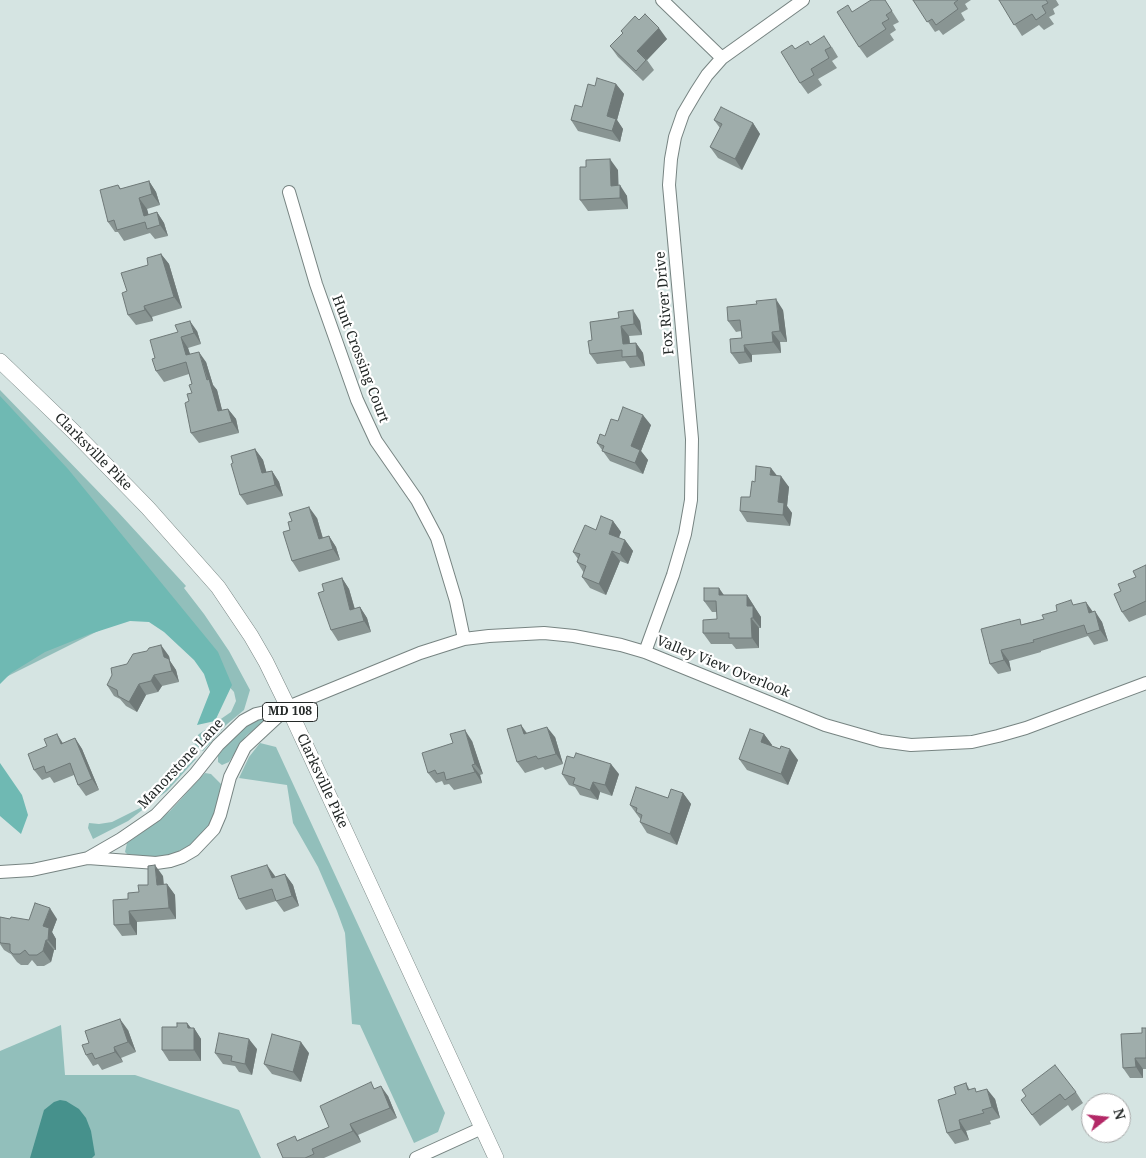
<!DOCTYPE html>
<style>
body{margin:0}
#map{position:relative;width:1146px;height:1158px;overflow:hidden;background:#d5e4e2;font-family:"Noto Serif",serif}
canvas{display:block}
.north{position:absolute;left:1081px;top:1093px;width:50px;height:50px;box-sizing:border-box;background:#fff;border:1px solid #a7a9a9;border-radius:50%;rotate:74deg;font-size:14px;font-weight:700;line-height:20px;text-align:center;color:#242928}
.north::after{content:'';display:block;margin:auto;width:18px;height:22px;background:#b32866;clip-path:polygon(50% 0,100% 100%,50% 72%,0 100%)}
</style>
<div id="map">
<canvas width="1146" height="1158"></canvas>
<div class="north">N</div>
</div>
<script>
const ctx = document.querySelector('canvas').getContext('2d');
ctx.lineJoin = 'round';
function fill(path, color) { ctx.fillStyle = color; ctx.fill(path, 'evenodd'); }
const toPath = rows => new Path2D(rows.map(r => 'M' + r).join(''));
function stroke(path, color, width, dash) { ctx.strokeStyle = color; ctx.lineWidth = width; ctx.lineCap = dash ? 'butt' : 'round'; ctx.setLineDash(dash || []); ctx.stroke(path); }
function drawText(font, color, halo, rows, align = 'center') {
  ctx.font = font + ' "Noto Serif",serif'; ctx.lineWidth = 4.5; ctx.setLineDash([]); ctx.textBaseline = 'middle'; ctx.strokeStyle = halo; ctx.fillStyle = color; for (const [text, x, y, turn = 0] of rows) {
    ctx.save(); ctx.translate(x, y); ctx.rotate((+turn || 0) * Math.PI / 180); ctx.textAlign = isNaN(turn) ? turn : align; if (halo) ctx.strokeText(text, 0, 0); ctx.fillText(text, 0, 0); ctx.restore();
  }
}
const green = toPath([
 [0,390,118,512,186,586,184,588,204,614,229,651,250,690,244,710,226,725,203,751,192,742,199,734,231,712,236,701,234,692,154,603,0,680],
 [262,716,264,721,246,736,229,762,222,765,218,762,218,755,236,735,247,725],
 [260,743,276,747,445,1113,438,1132,414,1143,360,1025,352,1024,345,933,337,911,318,867,293,823,287,785,239,778,249,757],
 [185,751,196,759,167,791,128,821,93,839,88,828,89,823,99,824,112,822,140,808,157,790],
 [205,773,211,774,222,785,211,823,207,829,192,844,173,854,158,858,127,854,125,852,127,843,150,827,170,811],
 [61,1025,65,1075,135,1075,239,1110,261,1158,0,1158,0,1051]
]);
const forest = toPath([
 [0,396,68,469,218,652,232,685,215,721,197,725,210,692,204,674,194,660,164,632,149,622,130,621,90,634,45,652,11,673,0,684],
 [0,763,22,795,28,815,21,834,0,816]
]);
const water = toPath([
 [60,1100,66,1101,79,1109,86,1118,91,1131,95,1155,92,1158,30,1158,44,1110,54,1102]
]);
const minor = toPath([
 [662,0,722,58],
 [289,192,316,284,357,400,376,441,417,500,437,538,456,601,464,639],
 [645,652,673,575,685,534,691,500,692,439,669,185,671,159,675,137,683,114,696,92,707,75,722,58,803,0],
 [88,858,156,863,170,861,182,857,194,850,214,829,220,815,230,777,245,747,288,707],
 [0,872,32,870,88,858,121,839,156,815,195,774,218,745,243,721,256,714,288,707,420,653,464,639,489,636,544,633,574,636,621,645,645,652,825,725,881,741,911,745,972,742,998,736,1026,728,1146,683],
 [416,1158,482,1128]
]);
const major = toPath([
 [0,361,73,431,148,508,218,587,251,636,266,662,288,707,496,1158]
]);
const wall = toPath([
 [885,0,899,22,893,25,896,30,890,34,894,40,867,58,859,47,853,12],
 [913,0,971,0,965,4,968,9,961,13,965,20,943,35,939,30,935,32],
 [999,0,1056,0,1059,5,1053,9,1055,14,1049,17,1054,24,1044,30,1039,25,1022,36],
 [639,20,667,39,647,60,654,70,643,81,618,57,610,46,623,33,621,31],
 [811,44,832,47,838,57,832,61,837,68,818,79,822,85,808,94,800,83,795,49],
 [616,84,624,94,617,120,623,129,620,142,578,131,571,120,582,107,595,86],
 [714,120,753,123,760,134,742,170,718,158,710,147,720,128],
 [618,170,618,185,627,196,628,209,588,211,580,200],
 [149,181,156,192,160,205,147,209,148,215,157,212,164,223,168,236,155,239,150,233,124,241,118,232,115,232,108,222,118,185,121,189],
 [161,254,169,264,182,308,152,317,153,321,136,325,128,315,127,291,148,265],
 [783,310,787,342,780,342,781,353,752,355,752,362,739,364,731,353,742,338,741,331,736,332,728,321],
 [640,321,642,335,629,336,630,343,636,343,643,353,645,366,630,368,625,361,597,364,590,354,592,340,590,322],
 [197,331,201,344,188,348,190,354,206,362,213,385,217,390,222,410,228,409,236,419,239,433,199,443,191,433,189,401,192,393,192,384,189,374,164,382,156,371,155,358,178,332],
 [618,421,651,425,641,451,648,460,643,474,610,461,597,443,605,436],
 [255,449,263,460,266,472,272,471,279,482,283,496,247,505,240,495,233,463],
 [777,476,789,487,787,506,792,513,790,526,747,522,740,511,750,497,755,482],
 [317,518,323,538,329,536,336,547,340,560,299,572,292,561,290,530],
 [613,521,621,532,619,538,625,540,633,551,628,564,620,561,606,595,590,588,582,577,584,573,577,562,578,559,573,552,596,530],
 [1146,565,1146,615,1129,622,1122,612,1121,591,1136,577],
 [342,578,349,589,355,609,360,607,367,618,371,632,338,641,331,630,324,591],
 [724,595,747,595,754,606,755,608,761,617,761,628,759,628,759,648,736,649,732,644,711,644,703,633,717,619,717,612,712,612,704,601],
 [1075,605,1093,612,1102,622,1108,641,1094,645,1088,636,1041,651,1041,652,1009,661,1011,671,998,674,990,664,1023,624,1044,619],
 [169,656,170,661,176,670,179,682,162,686,158,692,146,695,137,712,126,706,120,699,114,696,107,685],
 [521,725,527,733,555,737,563,764,545,770,543,767,525,773,517,762],
 [764,734,772,745,771,746,780,749,798,760,788,785,747,770,739,759],
 [75,738,82,749,99,790,86,796,78,785,74,775,54,783,50,777,42,780,34,770,63,743],
 [472,741,483,774,480,775,482,783,454,790,449,784,444,785,442,781,436,783,428,773],
 [562,774,619,774,612,796,600,792,598,800,580,795,575,787,569,785],
 [683,793,691,804,677,845,647,833,640,822,641,820,630,805,668,798],
 [285,874,293,885,299,906,284,912,276,901,246,910,239,899,275,876,275,877],
 [163,876,164,885,167,884,175,895,176,919,137,922,137,935,122,936,114,925,128,899,139,892,148,885],
 [0,917,10,919,29,920,57,919,52,932,56,939,56,950,54,950,51,962,44,966,37,966,32,960,28,965,21,965,17,962,11,954,9,953,4,950,0,944],
 [187,1023,191,1028,194,1028,201,1039,201,1061,169,1061,162,1050,177,1027],
 [1146,1028,1146,1069,1143,1069,1143,1078,1130,1078,1123,1068,1142,1033],
 [128,1030,136,1052,121,1058,123,1062,102,1070,98,1064,93,1066,86,1055],
 [257,1049,252,1075,239,1072,235,1066,223,1064,215,1053],
 [309,1053,301,1082,272,1074,264,1064],
 [966,1083,970,1090,977,1092,995,1099,1000,1118,990,1121,991,1124,966,1131,969,1140,955,1144,947,1133,956,1094],
 [375,1088,388,1096,397,1118,358,1135,361,1142,324,1158,283,1158,298,1140,329,1127],
 [1076,1092,1083,1103,1072,1111,1068,1105,1040,1126,1021,1100]
]);
const shadedWall = toPath([
 [659,28,667,39,647,60,637,51],
 [616,84,624,94,617,120,623,129,620,142,612,131,607,116],
 [753,123,760,134,742,170,735,159],
 [610,159,618,170,619,196,611,186],
 [149,181,156,192,160,205,152,194],
 [620,185,627,196,628,209,620,198],
 [139,198,147,209,152,226,144,216],
 [157,212,164,223,168,236,160,225],
 [161,254,169,264,182,308,174,297],
 [776,299,783,310,787,342,780,331],
 [144,306,152,317,153,321,145,310],
 [633,310,640,321,642,335,634,324],
 [190,321,197,331,201,344,194,333],
 [621,326,629,336,631,355,623,344],
 [772,332,780,342,781,353,773,342],
 [181,337,188,348,194,366,186,355],
 [636,343,643,353,645,366,637,356],
 [744,345,752,355,752,362,745,352],
 [199,352,206,362,213,385,217,390,225,422,218,411],
 [228,409,236,419,239,433,232,422],
 [643,415,651,425,641,451,648,460,643,474,635,463,631,446],
 [255,449,263,460,270,484,262,473],
 [771,468,779,478,770,475],
 [272,471,279,482,283,496,275,485],
 [781,476,789,487,787,506,792,513,790,526,783,515,778,502],
 [309,507,317,518,326,550,319,539],
 [613,521,621,532,616,544,609,534],
 [329,536,336,547,340,560,333,549],
 [625,540,633,551,628,564,620,554],
 [612,551,620,561,606,595,599,584],
 [342,578,349,589,358,621,350,610],
 [719,588,726,598,719,595],
 [747,595,761,617,761,628,753,618,747,606],
 [1086,602,1093,612,1089,613],
 [360,607,367,618,371,632,364,621],
 [1095,611,1102,622,1108,641,1100,630],
 [751,618,759,628,759,648,752,638],
 [161,645,169,656,170,661,176,670,179,682,172,671,164,657],
 [1001,650,1009,661,1011,671,1004,660],
 [154,675,162,686,158,692,151,681],
 [139,684,146,695,137,712,129,702],
 [521,725,528,736,524,734],
 [547,727,555,737,563,764,556,754],
 [465,730,472,741,483,774,475,764],
 [57,734,64,745,61,744],
 [764,734,772,745,769,753,761,742],
 [75,738,82,749,99,790,92,779],
 [790,749,798,760,788,785,781,774],
 [611,764,619,774,612,796,605,785],
 [472,765,480,775,482,783,475,772],
 [593,782,600,792,598,800,590,790],
 [683,793,691,804,677,845,670,834],
 [155,865,163,876,164,896,157,885],
 [267,865,275,876,279,889,272,878],
 [285,874,293,885,299,906,292,896],
 [167,884,175,895,176,919,169,908],
 [50,908,57,919,52,932,56,939,56,950,48,940,43,926],
 [129,911,137,922,137,935,130,924],
 [46,940,54,950,51,962,43,951],
 [120,1019,128,1030,136,1052,128,1042],
 [187,1023,194,1032,194,1028,201,1039,201,1061,194,1050,188,1028],
 [249,1039,257,1049,252,1075,245,1064],
 [301,1042,309,1053,301,1082,293,1072],
 [114,1047,121,1058,123,1062,115,1052],
 [1135,1058,1143,1069,1143,1078,1136,1067],
 [381,1086,388,1096,397,1118,390,1108],
 [987,1089,995,1099,1000,1118,992,1107],
 [959,1120,966,1131,969,1140,961,1129],
 [350,1124,358,1135,361,1142,353,1131]
]);
const building = toPath([
 [871,0,885,0,892,11,886,15,889,19,882,23,886,29,859,47,837,12,848,5,852,12,871,0],
 [913,0,958,0,954,3,958,9,936,25,932,19,927,22,913,0],
 [999,0,1046,0,1048,3,1042,6,1046,13,1036,20,1032,14,1014,25,999,0],
 [645,14,659,28,637,51,646,60,636,71,610,46,623,33,621,31,635,16,639,20,645,14],
 [824,36,831,47,825,50,829,58,811,69,814,75,800,83,781,52,792,45,795,49,808,41,810,45,824,36],
 [597,78,616,84,607,116,616,119,612,131,571,120,575,105,582,107,588,84,595,86,597,78],
 [721,107,753,123,735,159,710,147,722,124,714,120,721,107],
 [610,159,611,186,620,185,620,198,580,200,580,167,586,167,586,160,610,159],
 [149,181,152,194,139,198,144,216,157,212,160,225,147,229,145,222,117,230,114,220,108,222,100,190,118,185,120,189,149,181],
 [161,254,174,297,144,306,145,310,128,315,122,293,127,291,121,273,148,265,147,258,161,254],
 [776,299,780,331,772,332,773,342,744,345,745,352,731,353,730,339,742,338,740,320,728,321,727,307,757,304,756,301,776,299],
 [633,310,634,324,621,326,623,344,636,343,637,356,622,357,622,350,590,354,588,341,592,340,590,322,619,318,618,312,633,310],
 [190,321,194,333,181,337,186,355,199,352,207,380,209,379,218,411,228,409,232,422,191,433,185,403,189,401,187,394,192,393,189,385,192,384,186,362,156,371,152,359,155,358,150,340,178,332,175,325,190,321],
 [623,407,643,415,631,446,640,450,635,463,602,451,604,446,597,443,600,434,605,436,611,419,618,421,623,407],
 [255,449,262,473,272,471,275,485,240,495,231,464,233,463,231,456,255,449],
 [756,466,771,468,770,475,781,476,778,502,784,503,783,515,740,511,741,497,750,497,752,481,755,482,756,466],
 [309,507,319,539,329,536,333,549,292,561,283,532,290,530,288,522,292,521,289,513,309,507],
 [601,516,613,521,609,534,625,540,620,554,612,551,599,584,582,577,586,566,577,562,580,554,573,552,585,525,596,530,601,516],
 [1146,565,1146,601,1122,612,1114,594,1121,591,1118,584,1136,577,1133,571,1146,565],
 [342,578,350,610,360,607,364,621,331,630,318,593,324,591,322,584,342,578],
 [704,588,719,588,719,595,747,595,747,606,753,606,753,618,751,618,752,638,729,638,729,633,703,633,703,620,717,619,716,601,704,601,704,588],
 [1071,600,1073,605,1086,602,1089,613,1095,611,1100,630,1087,634,1084,625,1033,640,1034,642,1001,650,1004,660,990,664,981,629,1020,619,1021,625,1044,619,1042,615,1057,611,1056,605,1071,600],
 [161,645,164,657,169,659,172,671,154,675,151,681,139,684,129,702,118,696,117,690,107,685,112,675,111,668,127,664,133,654,147,651,149,648,161,645],
 [521,725,524,734,547,727,556,754,538,759,536,756,517,762,507,729,521,725],
 [750,729,764,734,761,742,780,749,781,746,790,749,781,774,739,759,750,729],
 [465,730,475,764,472,765,475,772,446,780,444,772,437,774,435,770,428,773,422,753,453,743,450,734,465,730],
 [57,734,61,744,75,738,92,779,78,785,70,763,46,773,44,766,34,770,28,754,47,746,44,739,57,734],
 [576,753,611,764,605,785,593,782,590,790,573,784,575,778,562,774,567,756,574,758,576,753],
 [636,787,668,798,671,789,683,793,670,834,640,822,642,815,636,812,637,808,630,805,636,787],
 [155,865,157,885,167,884,169,908,129,911,130,924,114,925,113,900,128,899,128,893,139,892,138,885,148,885,148,866,155,865],
 [267,865,272,878,285,874,292,896,276,901,272,889,239,899,231,876,267,865],
 [35,903,50,908,43,926,49,928,48,940,46,940,43,951,37,955,29,955,25,950,20,954,13,954,10,951,10,944,1,943,0,942,0,917,10,919,11,917,29,920,35,903],
 [120,1019,128,1042,114,1047,115,1052,95,1059,92,1053,86,1055,82,1045,89,1043,85,1031,120,1019],
 [177,1023,187,1023,188,1028,194,1028,194,1050,162,1050,162,1027,177,1027,177,1023],
 [1142,1028,1146,1028,1146,1058,1135,1058,1136,1067,1123,1068,1121,1034,1142,1033,1142,1028],
 [219,1033,249,1039,245,1064,231,1061,232,1056,215,1053,219,1033],
 [272,1034,301,1042,293,1072,264,1064,272,1034],
 [1055,1065,1076,1092,1065,1100,1060,1094,1032,1115,1021,1100,1026,1096,1022,1090,1055,1065],
 [371,1082,374,1089,381,1086,390,1108,350,1124,353,1131,312,1149,314,1154,305,1158,283,1158,277,1144,295,1136,297,1141,329,1127,320,1106,371,1082],
 [966,1083,968,1090,975,1088,976,1092,987,1089,992,1107,982,1110,984,1113,959,1120,961,1129,947,1133,938,1100,956,1094,954,1087,966,1083]
]);
const shields = [
 [290,712,55]
];
const shieldNames = [
 ["MD 108",290,712]
];
const streetNames = [
 ["Fox River Drive",665,303,-95],
 ["Hunt Crossing Court",360,359,69],
 ["Clarksville Pike",93,452,45],
 ["Valley View Overlook",723,667,22],
 ["Manorstone Lane",181,764,-47],
 ["Clarksville Pike",322,781,65]
];
fill(green, '#92bfbb');
fill(forest, '#6fb9b3');
fill(water, '#46918c');
stroke(minor, '#778482', 14);
stroke(major, '#778482', 16);
stroke(minor, '#fff', 12);
stroke(major, '#fff', 15);
fill(wall, '#899593');
fill(shadedWall, '#6f7978');
fill(building, '#9fadab');
stroke(building, '#6f7978', 1);
for (const [x, y, w] of shields) { const box = new Path2D(); box.roundRect(x - w / 2, y - 9.5, w, 19, 4); ctx.fillStyle = '#fff'; ctx.fill(box); stroke(box, '#242928', 1); }
drawText('bold 12px', '#242928', null, shieldNames);
drawText('14px', '#242928', '#fff', streetNames);
</script>
